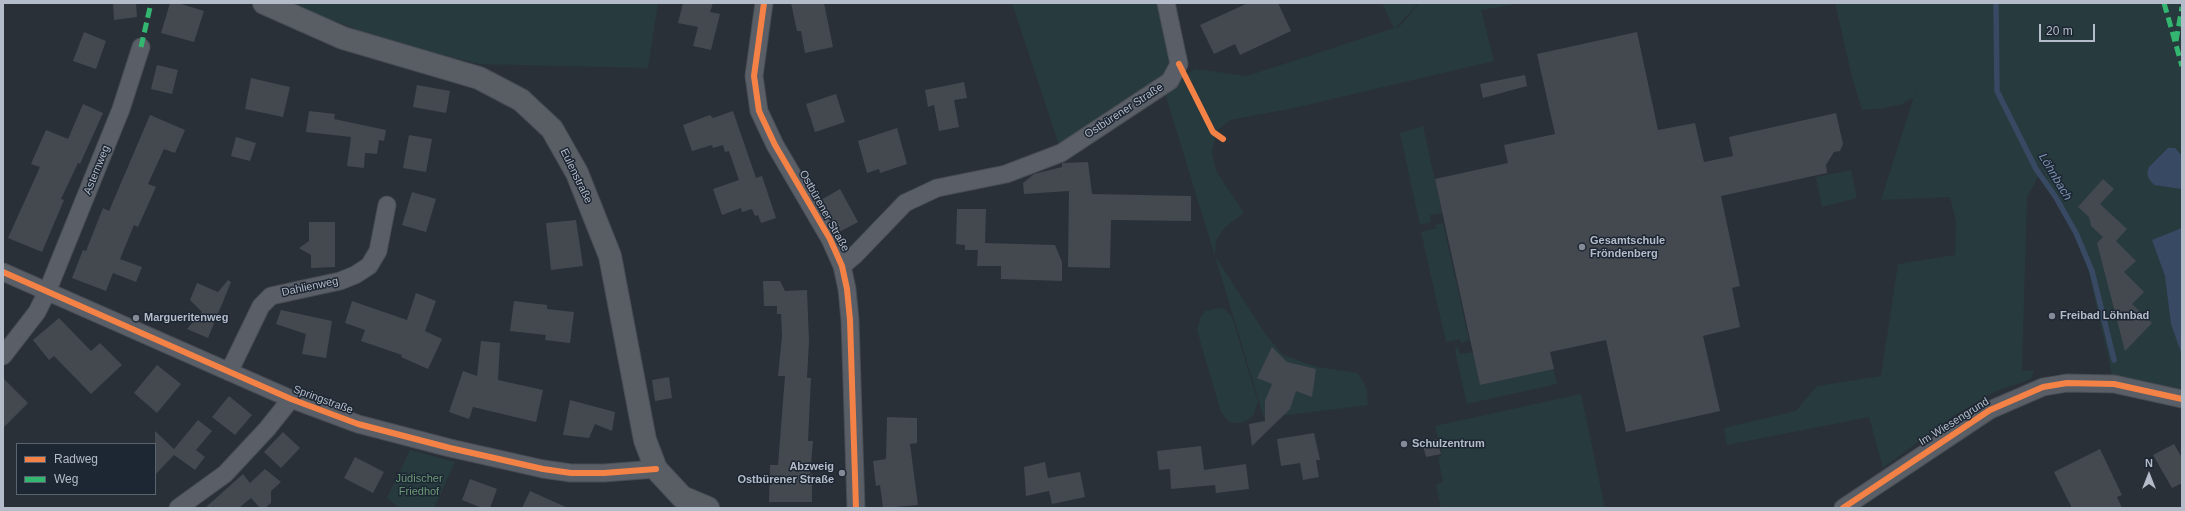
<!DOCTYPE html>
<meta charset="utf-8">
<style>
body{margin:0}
#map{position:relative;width:2185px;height:511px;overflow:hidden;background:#2a3038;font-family:Helvetica,sans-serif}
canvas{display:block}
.frame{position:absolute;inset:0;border:4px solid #b4bcc9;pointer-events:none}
.legend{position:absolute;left:16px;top:443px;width:140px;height:52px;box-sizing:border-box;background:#1d2633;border:1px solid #59626f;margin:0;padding:5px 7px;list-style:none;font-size:12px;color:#b4bcc9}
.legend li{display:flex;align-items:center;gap:8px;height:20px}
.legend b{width:20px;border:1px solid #59626f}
.north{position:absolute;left:2129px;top:455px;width:40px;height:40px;-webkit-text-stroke:3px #1d2633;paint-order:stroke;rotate:0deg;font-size:11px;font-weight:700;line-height:16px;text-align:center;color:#b4bcc9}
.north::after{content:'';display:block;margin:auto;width:14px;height:18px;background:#b4bcc9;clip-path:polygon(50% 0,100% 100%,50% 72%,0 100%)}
.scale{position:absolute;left:2039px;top:24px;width:56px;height:18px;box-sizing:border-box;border:2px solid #b4bcc9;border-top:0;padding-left:5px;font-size:12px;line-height:14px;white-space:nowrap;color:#b4bcc9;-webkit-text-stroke:3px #1d2633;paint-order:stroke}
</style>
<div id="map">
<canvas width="2185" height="511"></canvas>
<div class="frame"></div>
<ul class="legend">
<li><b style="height:5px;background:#f48246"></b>Radweg</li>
<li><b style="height:5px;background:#33b770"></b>Weg</li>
</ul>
<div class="north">N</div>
<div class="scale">20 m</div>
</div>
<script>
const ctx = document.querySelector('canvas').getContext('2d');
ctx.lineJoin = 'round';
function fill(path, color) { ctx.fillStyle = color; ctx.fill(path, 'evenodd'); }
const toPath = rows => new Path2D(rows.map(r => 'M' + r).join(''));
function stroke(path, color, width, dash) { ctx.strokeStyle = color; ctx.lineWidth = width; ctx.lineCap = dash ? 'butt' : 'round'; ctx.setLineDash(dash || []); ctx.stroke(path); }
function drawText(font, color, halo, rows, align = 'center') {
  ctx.font = font + ' Helvetica,sans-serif'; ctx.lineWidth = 3; ctx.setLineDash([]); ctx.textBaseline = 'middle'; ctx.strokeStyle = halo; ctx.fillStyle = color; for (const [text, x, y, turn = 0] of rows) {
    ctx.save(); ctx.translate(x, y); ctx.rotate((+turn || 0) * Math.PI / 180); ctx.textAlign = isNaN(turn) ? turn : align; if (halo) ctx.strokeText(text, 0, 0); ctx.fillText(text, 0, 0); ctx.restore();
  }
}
const green = toPath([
 [287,3,658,3,648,68,479,64,385,40],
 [1012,3,1162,3,1176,63,1169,76,1061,151],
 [1382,3,1419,3,1395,28,1399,27,1420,3,1521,3,1481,10,1494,61,1294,108,1230,120,1217,131,1212,152,1216,171,1244,213,1225,227,1216,240,1215,256,1164,90,1195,69,1247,76,1394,28],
 [1835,3,2182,3,2182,399,2114,384,2083,247,2042,170,2027,197,2022,371,2034,370,2031,379,1994,392,1953,416,1883,468,1869,417,1727,445,1724,428,1796,411,1817,386,1881,376,1898,264,1955,255,1956,221,1950,197,1881,200,1919,81,1918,73,1919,81,1913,98,1902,104,1884,108,1862,110,1852,77],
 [1423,126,1442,213,1430,215,1431,222,1420,225,1400,133],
 [1851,170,1857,198,1822,207,1816,177],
 [1443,223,1469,340,1461,343,1460,339,1446,342,1421,232,1437,228,1435,225],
 [1215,256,1266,335,1283,355,1317,367,1358,373,1366,387,1368,405,1264,418],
 [1218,308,1224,309,1232,317,1258,402,1253,416,1244,422,1236,423,1229,422,1221,412,1197,330,1201,316,1205,311],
 [1458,347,1460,354,1473,352,1480,385,1553,369,1557,384,1467,404,1456,356,1455,348],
 [1581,394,1605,508,1441,508,1436,484,1443,482,1438,457,1442,455,1435,426],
 [410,450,455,462,434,508,400,508,387,498]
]);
const water = toPath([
 [2168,148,2175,148,2182,156,2182,189,2154,185,2149,179,2147,173,2149,167],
 [2182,228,2182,355,2171,324,2165,276,2152,240]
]);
const stream = toPath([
 [1996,3,1997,91,2036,169,2055,196,2076,233,2092,271,2114,360]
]);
const building = toPath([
 [113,3,136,3,137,17,114,20],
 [170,3,178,3,204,11,194,42,161,33],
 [683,3,713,3,710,12,720,14,711,50,693,46,698,27,678,23],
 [791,3,824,3,833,47,805,53,801,31,797,31],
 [1248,3,1278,3,1291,31,1240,55,1235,44,1214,54,1200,25],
 [84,32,106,41,96,69,73,61],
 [1637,32,1658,130,1695,123,1704,162,1733,156,1729,137,1836,113,1843,144,1840,151,1834,152,1826,165,1827,173,1721,196,1740,286,1732,288,1740,327,1703,336,1720,411,1626,432,1606,340,1550,352,1554,369,1480,385,1435,179,1508,163,1504,145,1555,134,1537,54],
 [157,65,178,70,172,94,151,89],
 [1525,75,1527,86,1483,98,1480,84],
 [251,78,290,87,283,117,245,109],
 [964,82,967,98,954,100,959,127,939,131,934,105,928,107,925,90],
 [417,85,450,91,446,113,413,107],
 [836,94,845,122,815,132,806,104],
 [83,104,103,113,80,164,78,163,61,199,64,200,42,252,8,238,40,167,31,164,46,130,68,139],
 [309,111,335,114,334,119,386,130,384,141,379,140,377,154,365,153,364,168,347,166,351,137,306,132],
 [733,111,756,178,762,176,776,218,761,223,758,215,755,216,752,209,742,212,741,208,722,215,713,189,739,180,729,151,725,152,723,145,713,148,712,145,692,151,683,125,710,115,713,118],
 [150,115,185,130,175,153,164,149,148,184,156,187,138,227,134,225,120,259,142,267,136,282,113,273,106,291,72,278,83,250,86,251,103,208,109,211],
 [897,128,907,164,880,173,879,169,867,173,858,141],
 [409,135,432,139,426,172,403,168],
 [236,137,256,143,250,161,231,156],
 [1088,162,1092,194,1191,196,1191,221,1111,220,1110,268,1068,267,1069,191,1024,194,1023,183,1034,174,1062,167,1062,163],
 [2103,179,2114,189,2100,204,2127,229,2116,241,2136,261,2124,272,2144,292,2132,304,2152,323,2125,351,2097,243,2103,237,2091,226,2089,217,2078,207],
 [840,189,858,222,839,232,821,200],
 [412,192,436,199,426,232,402,225],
 [957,209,986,209,985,243,1055,245,1062,262,1062,281,1001,279,1001,266,977,266,978,250,965,250,965,245,956,244],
 [576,220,583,266,551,270,546,223],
 [309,222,335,222,335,267,311,268,311,255,299,248,309,241],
 [228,280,231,282,208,338,187,329,202,312,190,300,197,283,218,292],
 [763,281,780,281,785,291,807,290,809,341,807,378,811,378,808,441,813,441,810,474,812,474,812,502,769,502,770,465,778,465,785,376,778,376,782,336,781,314,777,314,777,306,764,306],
 [416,293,436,301,425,331,442,339,428,369,401,357,402,355,361,341,365,330,345,323,352,301,407,320],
 [514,301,547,305,547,309,574,312,570,343,545,340,546,335,510,331],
 [281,310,332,321,326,358,302,354,306,334,276,324],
 [59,318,91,351,100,343,122,365,91,394,54,356,49,360,33,340],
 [481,341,500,343,498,380,543,390,536,422,473,407,469,419,449,412,463,371,477,376],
 [1272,347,1287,362,1316,369,1312,397,1296,391,1290,409,1252,446,1249,424,1265,421,1265,401,1272,384,1257,378],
 [157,365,181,384,157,413,134,393],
 [669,377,672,398,655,401,652,380],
 [3,378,28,403,3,428],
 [229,396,252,415,235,435,212,417],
 [570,400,615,412,612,431,595,424,589,438,563,435],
 [887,417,917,418,917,443,910,444,918,505,883,508,880,485,876,486,873,461,886,459],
 [198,420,212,431,196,450,205,457,195,470,174,455,155,475,155,431,174,449],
 [283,432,300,448,281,468,264,452],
 [1314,433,1320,460,1316,460,1319,477,1303,480,1300,463,1281,466,1277,439],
 [1437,439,1441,454,1426,457,1422,442],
 [2174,444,2182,458,2182,483,2172,488,2153,455],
 [1201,446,1204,470,1246,464,1249,489,1216,493,1215,485,1171,489,1170,469,1159,470,1157,451],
 [2100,449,2122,495,2117,497,2122,508,2072,508,2054,472],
 [355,457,384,472,373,493,344,478],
 [1045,462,1048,478,1080,472,1085,497,1052,504,1049,491,1026,496,1024,467],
 [265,469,281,482,271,491,271,503,265,508,260,508,251,498,239,508,205,508,243,474,250,483],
 [470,479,497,489,490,508,482,508,462,500],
 [530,491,568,508,522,508]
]);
const street = toPath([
 [764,3,754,76,759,111,775,145,830,239,842,266,847,289,850,320,856,508],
 [842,266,855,255,905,203,937,188,1006,174,1061,153,1170,81,1179,64,1166,3],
 [3,272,291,399,358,424,450,448,543,469,571,473,604,473,656,469],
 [3,356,37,312,47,292,121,109,141,47],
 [229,372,261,306,271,296,340,281,355,275,369,266,378,251,387,205],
 [178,508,225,474,267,429,291,399],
 [1843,508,1990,410,2043,387,2067,383,2114,384,2182,399]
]);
const secondary = toPath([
 [264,3,343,38,479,78,521,100,552,129,577,173,610,256,645,440,656,469,682,497,708,508]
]);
const quiet = toPath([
 [2164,3,2182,66],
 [2176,41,2182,7],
 [141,47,151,3]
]);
const cycleway = toPath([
 [764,3,754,76,759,111,775,145,830,239,842,266,847,289,850,320,856,508],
 [1179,64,1213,132,1223,139],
 [3,272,291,399,358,424,450,448,543,469,571,473,604,473,656,469],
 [1843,508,1990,410,2043,387,2067,383,2114,384,2182,399]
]);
const markers = [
 [1582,247,4,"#848b96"],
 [2052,316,4,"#848b96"],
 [136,318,4,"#848b96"],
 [1404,444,4,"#848b96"],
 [842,473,4,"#848b96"]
];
const streetNames = [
 ["Ostbürener Straße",1124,111,-33],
 ["Asternweg",97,170,-68],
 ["Eulenstraße",576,176,64],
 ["Ostbürener Straße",824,211,61],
 ["Dahlienweg",310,287,-12],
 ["Springstraße",323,400,20],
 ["Im Wiesengrund",1954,422,-32]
];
const poiNames = [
 ["Gesamtschule",1590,241],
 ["Fröndenberg",1590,254],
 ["Freibad Löhnbad",2060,316],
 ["Margueritenweg",144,318],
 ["Schulzentrum",1412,444],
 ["Abzweig",834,467,"right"],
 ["Ostbürener Straße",834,480,"right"]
];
const parkNames = [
 ["Jüdischer",419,479],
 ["Friedhof",419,492]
];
const waterNames = [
 ["Löhnbach",2055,177,59]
];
fill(green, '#273a3e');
fill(water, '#384963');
stroke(stream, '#384963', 5.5);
fill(building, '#444950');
stroke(street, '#484c53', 19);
stroke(secondary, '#484c53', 24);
stroke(street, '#5a5e66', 17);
stroke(secondary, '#595d64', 22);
stroke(quiet, '#33b770', 5, [10, 5]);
stroke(cycleway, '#f48246', 6);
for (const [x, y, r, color] of markers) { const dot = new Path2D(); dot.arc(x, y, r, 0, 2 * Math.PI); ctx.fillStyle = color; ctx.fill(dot); stroke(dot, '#1d2633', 1.5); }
drawText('11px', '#b4bcc9', '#1d2633', streetNames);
drawText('bold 11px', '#b4bcc9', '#1d2633', poiNames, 'left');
drawText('11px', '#6b9a76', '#1d2633', parkNames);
drawText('italic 12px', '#7c92b1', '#1d2633', waterNames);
</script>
